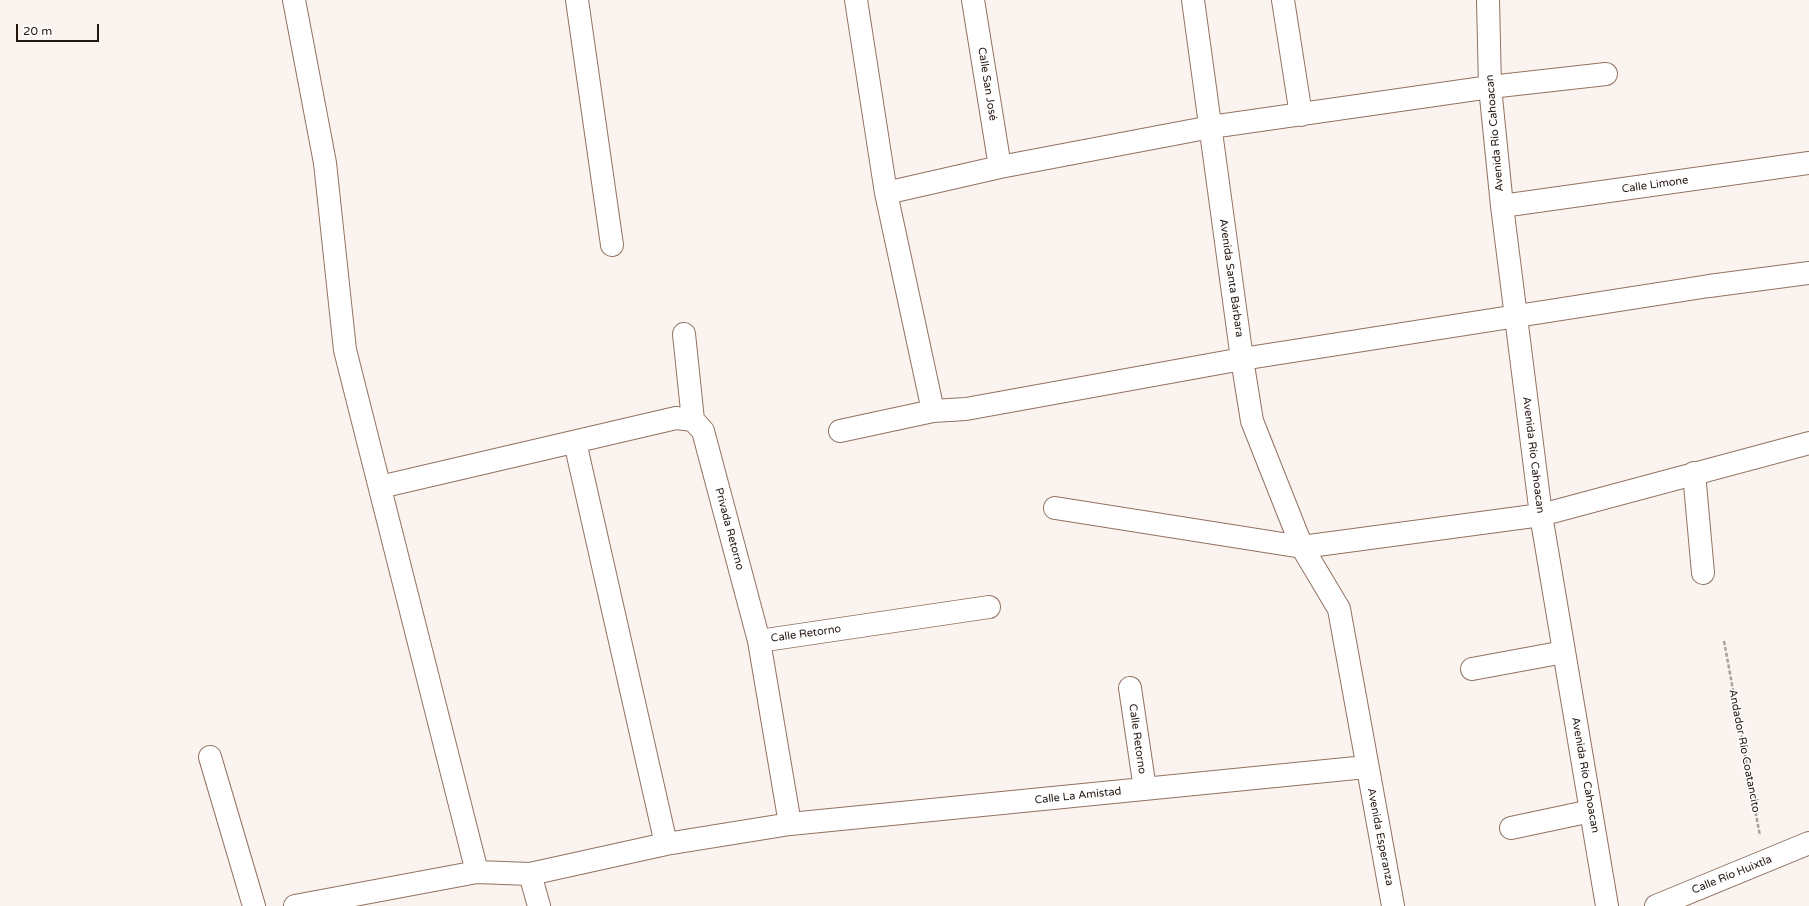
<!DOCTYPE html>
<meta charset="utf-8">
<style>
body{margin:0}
#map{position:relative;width:1809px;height:906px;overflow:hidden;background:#faf3ef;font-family:"Varela Round",sans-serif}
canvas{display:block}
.scale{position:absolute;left:16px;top:24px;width:83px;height:18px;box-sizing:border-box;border:2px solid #23160f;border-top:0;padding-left:5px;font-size:12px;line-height:14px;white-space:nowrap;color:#23160f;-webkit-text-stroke:3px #fff;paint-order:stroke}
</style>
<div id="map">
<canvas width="1809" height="906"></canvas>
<div class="scale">20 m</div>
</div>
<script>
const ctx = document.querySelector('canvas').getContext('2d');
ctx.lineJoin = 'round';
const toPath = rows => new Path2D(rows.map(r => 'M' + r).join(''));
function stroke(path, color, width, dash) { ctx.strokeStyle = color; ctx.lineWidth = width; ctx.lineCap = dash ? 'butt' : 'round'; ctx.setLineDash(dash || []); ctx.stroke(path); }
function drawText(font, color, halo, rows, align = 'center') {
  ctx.font = font + ' "Varela Round",sans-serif'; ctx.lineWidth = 3; ctx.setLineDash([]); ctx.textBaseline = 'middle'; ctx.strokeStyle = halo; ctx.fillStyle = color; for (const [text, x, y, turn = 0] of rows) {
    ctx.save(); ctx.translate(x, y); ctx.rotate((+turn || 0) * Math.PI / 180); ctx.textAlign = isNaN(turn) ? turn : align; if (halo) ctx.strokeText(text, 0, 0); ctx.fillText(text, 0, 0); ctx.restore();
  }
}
const path = toPath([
 [1724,641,1760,836]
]);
const street = toPath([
 [294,0,325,163,345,350,477,872],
 [577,0,612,245],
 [856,0,886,193,933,411],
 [973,0,1000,167],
 [1193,0,1242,359,1252,421,1302,547,1339,609,1393,906],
 [1283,0,1301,115],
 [1488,0,1490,87,1502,206,1541,515,1607,906],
 [886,193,1000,167,1211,127,1490,87,1606,74],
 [1502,206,1809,163],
 [684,334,693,420],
 [693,420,703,431,759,641,790,824],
 [840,431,933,411,966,409,1242,359,1709,286,1809,273],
 [575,442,666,844],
 [1694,473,1703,573],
 [380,487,676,418,693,420],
 [1055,508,1302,547,1541,515,1809,443],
 [759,641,989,607],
 [1472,669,1564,652],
 [1130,688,1145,789],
 [210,757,254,906],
 [1511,828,1591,811],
 [530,874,539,906],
 [295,906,477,872,530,874,666,844,790,824,1366,767],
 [1656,906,1809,843]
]);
const streetNames = [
 ["Calle San José",987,84,81],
 ["Avenida Río Cahoacan",1495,133,-95],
 ["Calle Limone",1655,185,-8],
 ["Avenida Santa Bárbara",1231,278,82],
 ["Avenida Río Cahoacan",1533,455,83],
 ["Privada Retorno",729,529,75],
 ["Calle Retorno",806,634,-8],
 ["Calle Retorno",1137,739,82],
 ["Andador Río Coatancito",1744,751,79],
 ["Avenida Río Cahoacan",1585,775,80],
 ["Calle La Amistad",1078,796,-6],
 ["Avenida Esperanza",1380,837,79],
 ["Calle Río Huixtla",1732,875,-22]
];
stroke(street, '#927260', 24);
stroke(path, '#a9a09b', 2.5, [4, 2]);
stroke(street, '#fff', 22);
drawText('11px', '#23160f', '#fff', streetNames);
</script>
